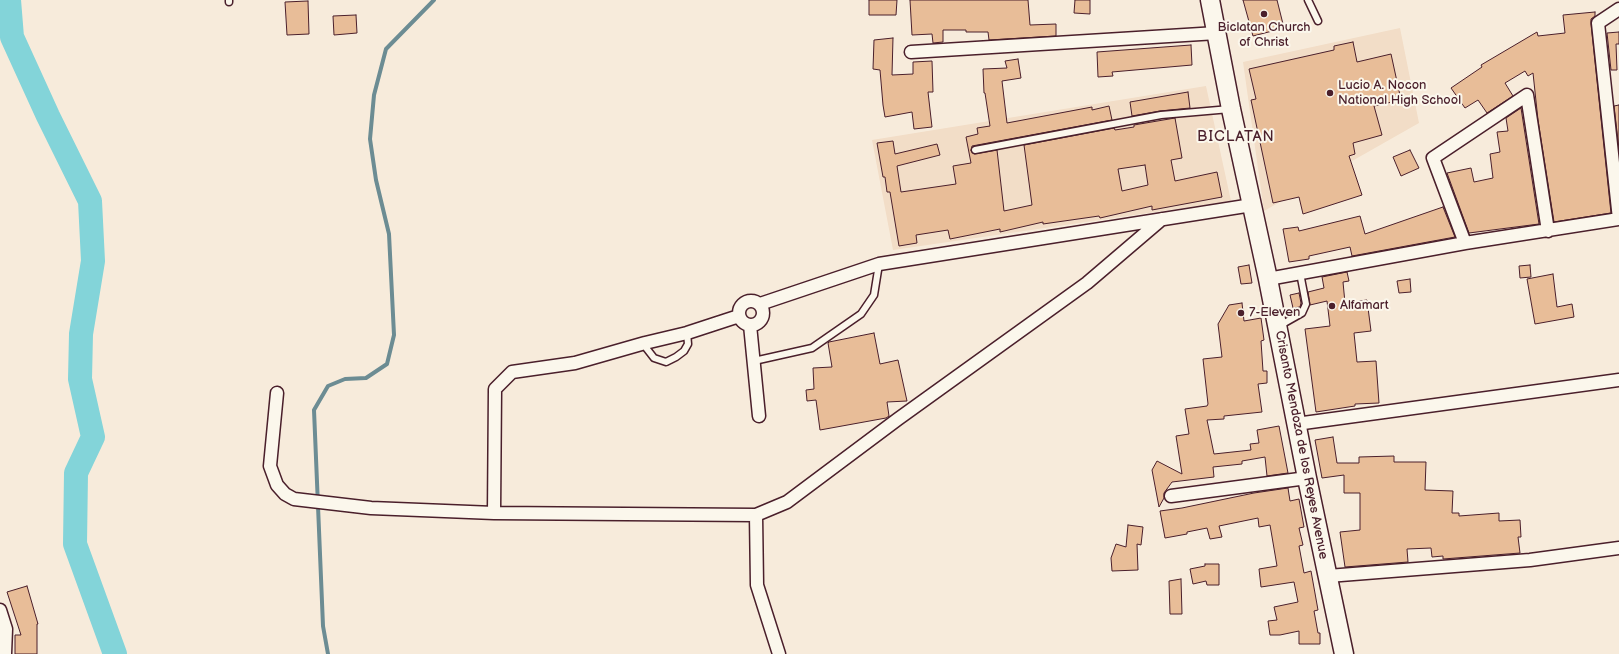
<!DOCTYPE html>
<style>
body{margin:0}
canvas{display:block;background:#f7ebdb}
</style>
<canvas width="1619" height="654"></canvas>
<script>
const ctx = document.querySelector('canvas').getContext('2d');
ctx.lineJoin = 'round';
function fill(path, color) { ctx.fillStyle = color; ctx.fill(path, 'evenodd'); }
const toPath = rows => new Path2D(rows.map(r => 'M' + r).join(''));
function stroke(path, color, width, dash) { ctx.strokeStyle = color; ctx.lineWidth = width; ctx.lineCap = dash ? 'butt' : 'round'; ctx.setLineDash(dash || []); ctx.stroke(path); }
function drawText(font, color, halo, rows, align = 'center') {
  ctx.font = font + ' "Balsamiq Sans",sans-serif'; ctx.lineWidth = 4; ctx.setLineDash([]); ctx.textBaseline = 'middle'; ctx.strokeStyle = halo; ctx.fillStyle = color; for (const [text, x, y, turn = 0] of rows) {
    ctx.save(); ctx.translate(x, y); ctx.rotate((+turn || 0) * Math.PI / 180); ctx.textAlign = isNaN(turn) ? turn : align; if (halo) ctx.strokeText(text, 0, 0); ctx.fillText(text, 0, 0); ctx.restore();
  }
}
const built = toPath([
 [1400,28,1419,123,1264,211,1243,62],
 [1206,86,1231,201,893,250,872,140]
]);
const stream = toPath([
 [328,654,323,626,314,410,328,386,345,379,366,378,387,364,394,335,389,234,376,180,370,139,374,95,386,49,434,0]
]);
const river = toPath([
 [9,0,12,37,48,116,90,201,93,261,81,334,80,379,93,437,76,473,75,544,115,654]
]);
const building = toPath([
 [869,0,897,0,896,15,869,15,869,0],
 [910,0,1028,0,1030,25,1056,24,1056,36,989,40,988,32,966,32,966,30,943,30,943,42,933,43,932,34,912,35,910,0],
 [1075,0,1090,0,1090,14,1074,13,1075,0],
 [1243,0,1277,0,1284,28,1253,36,1243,0],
 [308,1,309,34,287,35,285,2,308,1],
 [1595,12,1595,16,1591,19,1591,24,1611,213,1554,222,1538,120,1533,73,1528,76,1525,71,1505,83,1513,96,1487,113,1478,100,1465,108,1451,88,1482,67,1481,65,1537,32,1538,36,1565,33,1563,15,1595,12],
 [356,15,357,33,334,35,333,16,356,15],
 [1619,32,1619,44,1616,44,1617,70,1611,70,1607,33,1619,32],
 [893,38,892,75,913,74,913,62,932,61,933,92,928,92,932,127,914,129,912,112,885,117,883,105,880,70,873,69,874,40,893,38],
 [1353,42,1357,62,1391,54,1401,100,1374,106,1382,135,1353,143,1355,154,1349,156,1362,195,1303,214,1299,197,1273,203,1251,100,1256,99,1249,69,1334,50,1334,46,1353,42],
 [1191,45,1192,65,1112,72,1113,76,1098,77,1097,52,1191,45],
 [1018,59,1021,78,1002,81,1007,123,1092,107,1092,110,1109,106,1112,120,972,146,971,151,974,154,997,150,1004,211,1032,205,1024,145,1114,128,1115,130,1134,127,1134,125,1175,118,1182,158,1171,160,1175,181,1217,172,1222,197,1152,210,1152,206,1100,218,1099,216,1043,224,1043,222,1000,232,1000,229,950,239,948,230,916,235,917,243,899,246,890,192,887,192,885,177,883,177,877,143,893,141,895,154,937,144,940,155,897,166,901,192,956,184,953,166,971,163,966,137,978,134,977,128,990,126,985,93,984,93,983,69,1007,68,1005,61,1018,59],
 [1145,165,1148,185,1122,191,1118,169,1145,165],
 [1188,92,1190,108,1160,111,1132,116,1130,102,1188,92],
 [1619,105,1619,149,1614,106,1619,105],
 [1521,108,1539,224,1469,233,1447,173,1471,168,1474,182,1493,178,1490,154,1500,152,1497,132,1508,131,1506,118,1521,108],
 [1410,150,1419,168,1401,176,1393,157,1410,150],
 [1443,207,1455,237,1352,256,1350,247,1309,256,1309,259,1289,262,1283,229,1298,227,1299,231,1360,216,1365,234,1443,207],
 [1249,265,1252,283,1241,284,1238,267,1249,265],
 [1530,265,1531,277,1520,278,1519,266,1530,265],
 [1347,272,1349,281,1343,282,1345,303,1367,300,1371,331,1354,333,1357,362,1376,361,1379,403,1355,404,1355,406,1316,412,1305,329,1330,326,1327,301,1310,305,1308,292,1324,288,1322,277,1347,272],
 [1553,274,1557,307,1572,304,1574,317,1535,324,1527,279,1553,274],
 [1410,279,1411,292,1399,293,1397,281,1410,279],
 [1299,293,1301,303,1300,307,1293,308,1290,295,1299,293],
 [1242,303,1244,321,1261,318,1264,340,1261,341,1263,371,1267,371,1267,383,1258,384,1262,412,1224,416,1224,419,1207,420,1214,454,1251,450,1250,444,1259,443,1257,430,1279,426,1288,473,1267,476,1265,457,1242,461,1242,464,1213,467,1214,477,1172,482,1164,493,1164,498,1159,507,1152,470,1157,461,1182,474,1176,436,1189,434,1185,409,1207,406,1208,404,1203,359,1222,357,1218,324,1229,305,1242,303],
 [874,333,880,364,898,360,907,401,887,402,889,416,886,418,820,430,816,400,807,401,806,390,814,389,813,368,832,367,828,343,829,342,874,333],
 [1333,437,1337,463,1359,463,1359,457,1394,456,1394,462,1426,462,1425,490,1453,491,1452,513,1459,513,1459,516,1499,513,1499,521,1520,520,1521,537,1518,537,1520,553,1443,559,1443,556,1432,557,1431,548,1407,549,1408,562,1345,567,1340,532,1360,530,1360,493,1344,493,1344,475,1322,478,1315,440,1333,437],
 [1288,488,1290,501,1299,499,1304,527,1299,528,1303,545,1299,546,1304,573,1311,571,1318,610,1314,611,1318,633,1320,633,1320,644,1299,644,1299,631,1280,635,1270,635,1268,621,1277,620,1274,607,1298,602,1294,582,1261,587,1259,569,1277,566,1270,525,1259,527,1258,518,1219,526,1222,537,1210,539,1207,528,1187,532,1187,534,1165,538,1160,511,1182,508,1254,493,1288,488],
 [1128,525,1143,527,1141,545,1137,544,1138,570,1112,571,1111,558,1116,544,1126,547,1128,525],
 [1205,564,1219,564,1219,585,1207,585,1206,581,1193,584,1190,569,1205,566,1205,564],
 [1181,579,1182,614,1170,614,1169,581,1181,579],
 [27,586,38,624,37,624,37,654,15,654,15,635,21,635,7,592,27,586]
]);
const service = toPath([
 [229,0,229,2],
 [1308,0,1318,21],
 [975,150,1161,115,1230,109],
 [1279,326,1302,313,1306,304,1300,273],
 [645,343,647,349,654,358,666,362,676,357,684,351,688,344,687,333],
 [754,361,812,348,861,314,874,295,879,264]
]);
const minor = toPath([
 [911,52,1217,33],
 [1619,219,1598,23,1619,9],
 [1465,243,1433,158,1527,95,1548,231],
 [1268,279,1465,243,1619,219],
 '739 313a12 12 0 1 1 24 0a12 12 0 1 1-24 0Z',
 [760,304,879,264,1252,205],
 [750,325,759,416],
 [277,393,270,466,277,485,285,494,294,499,371,508,494,513,756,515,787,502,898,419,1087,283,1162,219],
 [1296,424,1619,380],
 [1171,496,1307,478],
 [494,513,495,389,512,372,575,363,645,343,687,333,739,316],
 [756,515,757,585,779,654],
 [1328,576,1530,560,1619,548],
 [0,610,6,629,5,654]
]);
const secondary = toPath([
 [1210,0,1231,109,1268,279,1307,478,1344,654]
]);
const markers = [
 [1264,14,4,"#4a1f2b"],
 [1330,93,4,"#4a1f2b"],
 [1332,306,4,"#4a1f2b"],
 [1241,313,4,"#4a1f2b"]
];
const poiNames = [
 ["Biclatan Church",1264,28,"center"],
 ["of Christ",1264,43,"center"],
 ["Lucio A. Nocon",1338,86],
 ["National High School",1338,101],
 ["Alfamart",1340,306],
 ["7-Eleven",1249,313]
];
const streetNames = [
 ["Crisanto Mendoza de los Reyes Avenue",1301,445,79]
];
const quarterNames = [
 ["BICLATAN",1236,137]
];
fill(built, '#f2ddc7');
stroke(stream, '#6c8c93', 4);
stroke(river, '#83d4d9', 24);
fill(building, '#e8bd98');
stroke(building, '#4a1f2b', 1);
stroke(service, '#4a1f2b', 9);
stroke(minor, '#4a1f2b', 15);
stroke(secondary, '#4a1f2b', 21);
stroke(service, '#fbf7ec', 6);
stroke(minor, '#fbf7ec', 12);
stroke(secondary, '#fbf7ec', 18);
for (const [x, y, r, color] of markers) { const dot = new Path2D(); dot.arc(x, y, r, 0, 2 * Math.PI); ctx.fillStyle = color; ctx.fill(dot); stroke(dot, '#fbf7ec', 1.5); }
drawText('13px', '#4a1f2b', '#fbf7ec', poiNames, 'left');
drawText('13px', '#4a1f2b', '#fbf7ec', streetNames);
ctx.letterSpacing = '1px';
drawText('15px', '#4a1f2b', '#fbf7ec', quarterNames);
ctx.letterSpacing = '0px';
</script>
